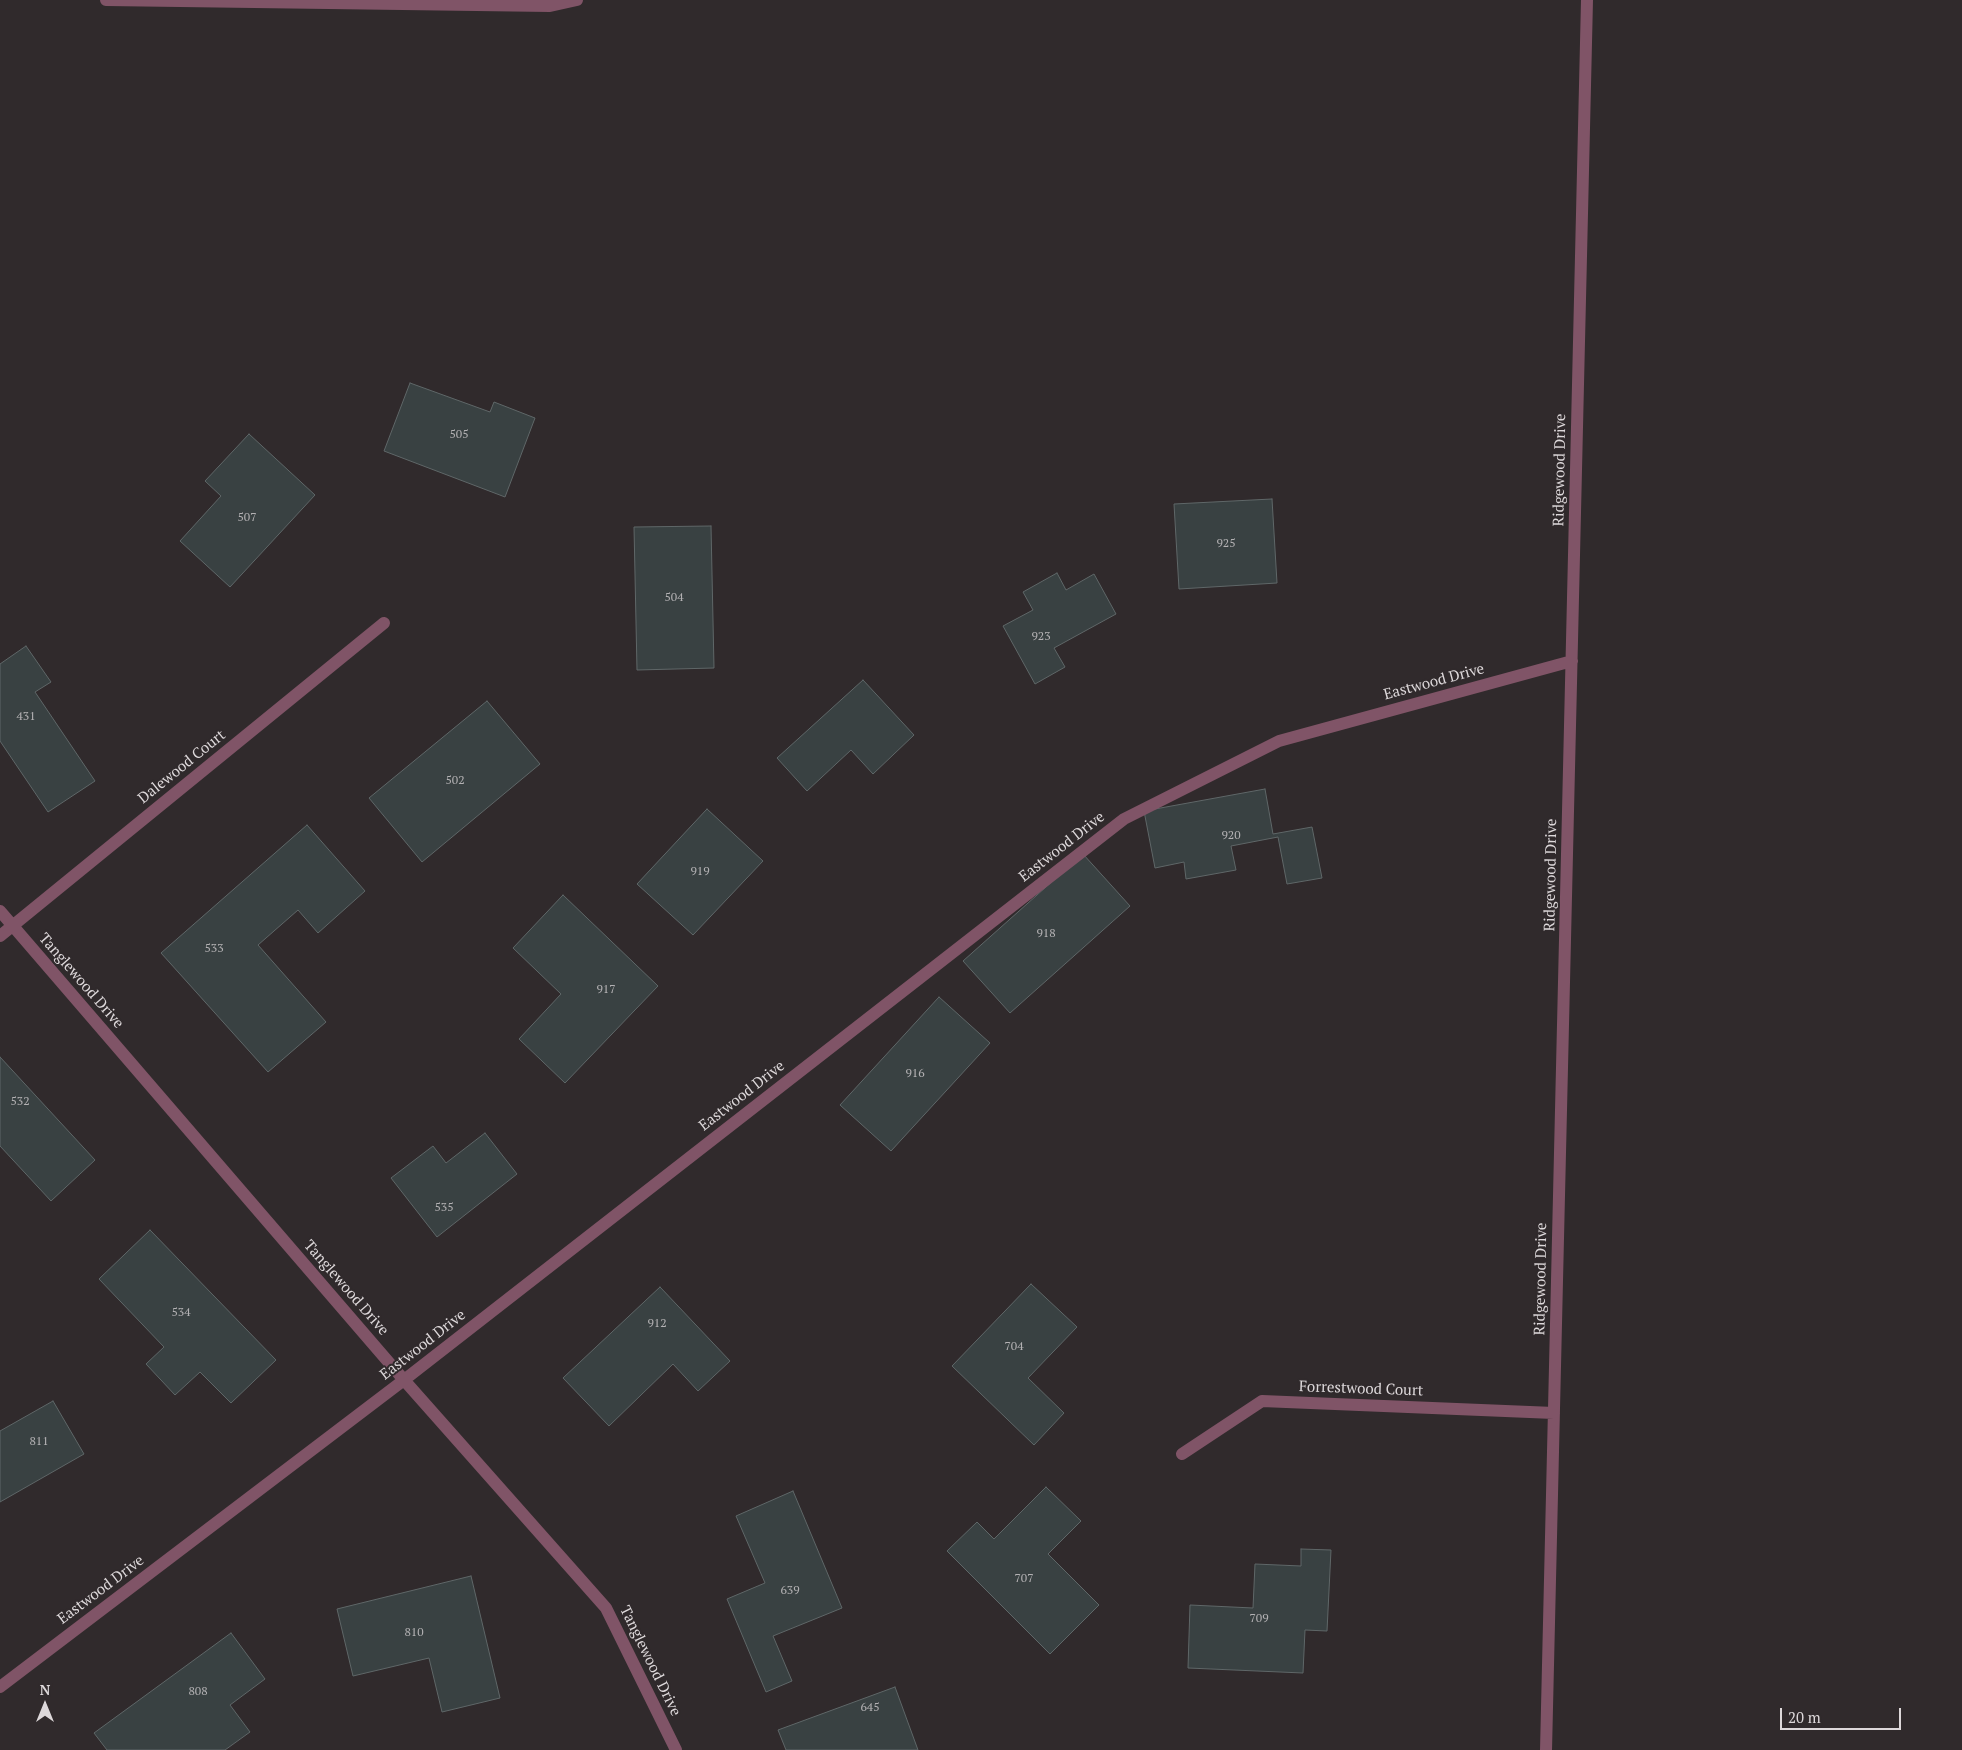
<!DOCTYPE html>
<style>
body{margin:0}
#map{position:relative;width:1962px;height:1750px;overflow:hidden;background:#302a2c;font-family:"PT Serif",serif}
canvas{display:block}
.north{position:absolute;left:20px;top:1680px;width:50px;height:50px;-webkit-text-stroke:4px #302a2c;paint-order:stroke;rotate:0deg;font-size:14px;font-weight:700;line-height:20px;text-align:center;color:#ddd8da}
.north::after{content:'';display:block;margin:auto;width:18px;height:22px;background:#ddd8da;clip-path:polygon(50% 0,100% 100%,50% 72%,0 100%)}
.scale{position:absolute;left:1780px;top:1708px;width:121px;height:22px;box-sizing:border-box;border:2px solid #ddd8da;border-top:0;padding-left:6px;font-size:15px;line-height:18px;white-space:nowrap;color:#ddd8da;-webkit-text-stroke:4px #302a2c;paint-order:stroke}
</style>
<div id="map">
<canvas width="1962" height="1750"></canvas>
<div class="north">N</div>
<div class="scale">20 m</div>
</div>
<script>
const ctx = document.querySelector('canvas').getContext('2d');
ctx.lineJoin = 'round';
function fill(path, color) { ctx.fillStyle = color; ctx.fill(path, 'evenodd'); }
const toPath = rows => new Path2D(rows.map(r => 'M' + r).join(''));
function stroke(path, color, width, dash) { ctx.strokeStyle = color; ctx.lineWidth = width; ctx.lineCap = dash ? 'butt' : 'round'; ctx.setLineDash(dash || []); ctx.stroke(path); }
function drawText(font, color, halo, rows, align = 'center') {
  ctx.font = font + ' "PT Serif",serif'; ctx.lineWidth = 4; ctx.setLineDash([]); ctx.textBaseline = 'middle'; ctx.strokeStyle = halo; ctx.fillStyle = color; for (const [text, x, y, turn = 0] of rows) {
    ctx.save(); ctx.translate(x, y); ctx.rotate((+turn || 0) * Math.PI / 180); ctx.textAlign = isNaN(turn) ? turn : align; if (halo) ctx.strokeText(text, 0, 0); ctx.fillText(text, 0, 0); ctx.restore();
  }
}
const building = toPath([
 [410,383,490,412,494,402,535,418,505,497,384,451,410,383],
 [249,434,315,495,230,587,180,541,221,496,205,481,249,434],
 [1272,499,1277,583,1179,589,1174,504,1272,499],
 [711,526,714,668,637,670,634,527,711,526],
 [1057,573,1066,590,1094,574,1116,614,1054,648,1065,667,1035,684,1003,626,1033,610,1023,592,1057,573],
 [26,646,51,682,35,692,95,781,48,812,0,741,0,664,26,646],
 [863,680,914,735,873,774,851,750,807,791,777,758,863,680],
 [487,701,540,764,422,862,369,798,487,701],
 [1265,789,1273,834,1312,827,1322,878,1287,884,1278,837,1231,846,1236,870,1186,879,1184,862,1155,868,1144,811,1265,789],
 [707,809,763,861,693,935,637,884,707,809],
 [307,825,365,891,318,933,298,910,258,945,326,1022,268,1072,161,953,307,825],
 [1083,854,1130,906,1010,1013,963,961,1083,854],
 [563,895,658,986,565,1083,519,1039,561,994,513,948,563,895],
 [939,997,990,1043,891,1151,840,1105,939,997],
 [0,1057,95,1160,51,1201,0,1146,0,1057],
 [485,1133,517,1174,437,1237,391,1178,433,1146,446,1163,485,1133],
 [150,1230,276,1360,231,1403,200,1372,175,1395,146,1364,164,1347,99,1279,150,1230],
 [1031,1284,1077,1327,1028,1378,1064,1413,1034,1445,952,1366,1031,1284],
 [660,1287,730,1361,698,1391,673,1364,609,1426,563,1378,660,1287],
 [53,1401,84,1454,0,1502,0,1431,53,1401],
 [1046,1487,1081,1521,1048,1554,1099,1605,1050,1654,947,1551,977,1522,994,1539,1046,1487],
 [793,1491,842,1608,773,1636,792,1681,766,1692,727,1599,765,1583,736,1516,793,1491],
 [1301,1549,1331,1550,1327,1631,1305,1630,1303,1673,1188,1668,1190,1605,1253,1608,1255,1564,1301,1566,1301,1549],
 [471,1576,500,1698,442,1712,429,1658,353,1676,337,1609,471,1576],
 [231,1633,265,1679,230,1705,250,1732,225,1750,107,1750,94,1733,231,1633],
 [895,1687,918,1750,786,1750,778,1730,895,1687]
]);
const street = toPath([
 [106,0,550,6,577,0],
 [0,911,404,1380,606,1608,676,1750],
 [0,936,384,623],
 [1182,1454,1262,1401,1554,1413],
 [0,1687,404,1380,1124,819,1279,741,1572,661],
 [1546,1750,1587,0]
]);
const numberNames = [
 ["505",459,435],
 ["507",247,518],
 ["925",1226,544],
 ["504",674,598],
 ["923",1041,637],
 ["431",26,717],
 ["502",455,781],
 ["920",1231,836],
 ["919",700,872],
 ["918",1046,934],
 ["533",214,949],
 ["917",606,990],
 ["916",915,1074],
 ["532",20,1102],
 ["535",444,1208],
 ["534",181,1313],
 ["912",657,1324],
 ["704",1014,1347],
 ["811",39,1442],
 ["707",1024,1579],
 ["639",790,1591],
 ["709",1259,1619],
 ["810",414,1633],
 ["808",198,1692],
 ["645",870,1708]
];
const streetNames = [
 ["Ridgewood Drive",1560,470,-89],
 ["Eastwood Drive",1434,682,-15],
 ["Dalewood Court",182,767,-39],
 ["Eastwood Drive",1062,847,-38],
 ["Ridgewood Drive",1551,875,-89],
 ["Tanglewood Drive",81,981,49],
 ["Eastwood Drive",742,1096,-38],
 ["Ridgewood Drive",1541,1279,-89],
 ["Tanglewood Drive",346,1288,49],
 ["Eastwood Drive",423,1345,-38],
 ["Forrestwood Court",1361,1389,2],
 ["Eastwood Drive",101,1590,-37],
 ["Tanglewood Drive",650,1661,64]
];
fill(building, '#394142');
stroke(building, '#5f6768', 1);
stroke(street, '#805467', 12);
drawText('12px', '#b4b2b4', null, numberNames);
drawText('15px', '#ddd8da', '#302a2c', streetNames);
</script>
